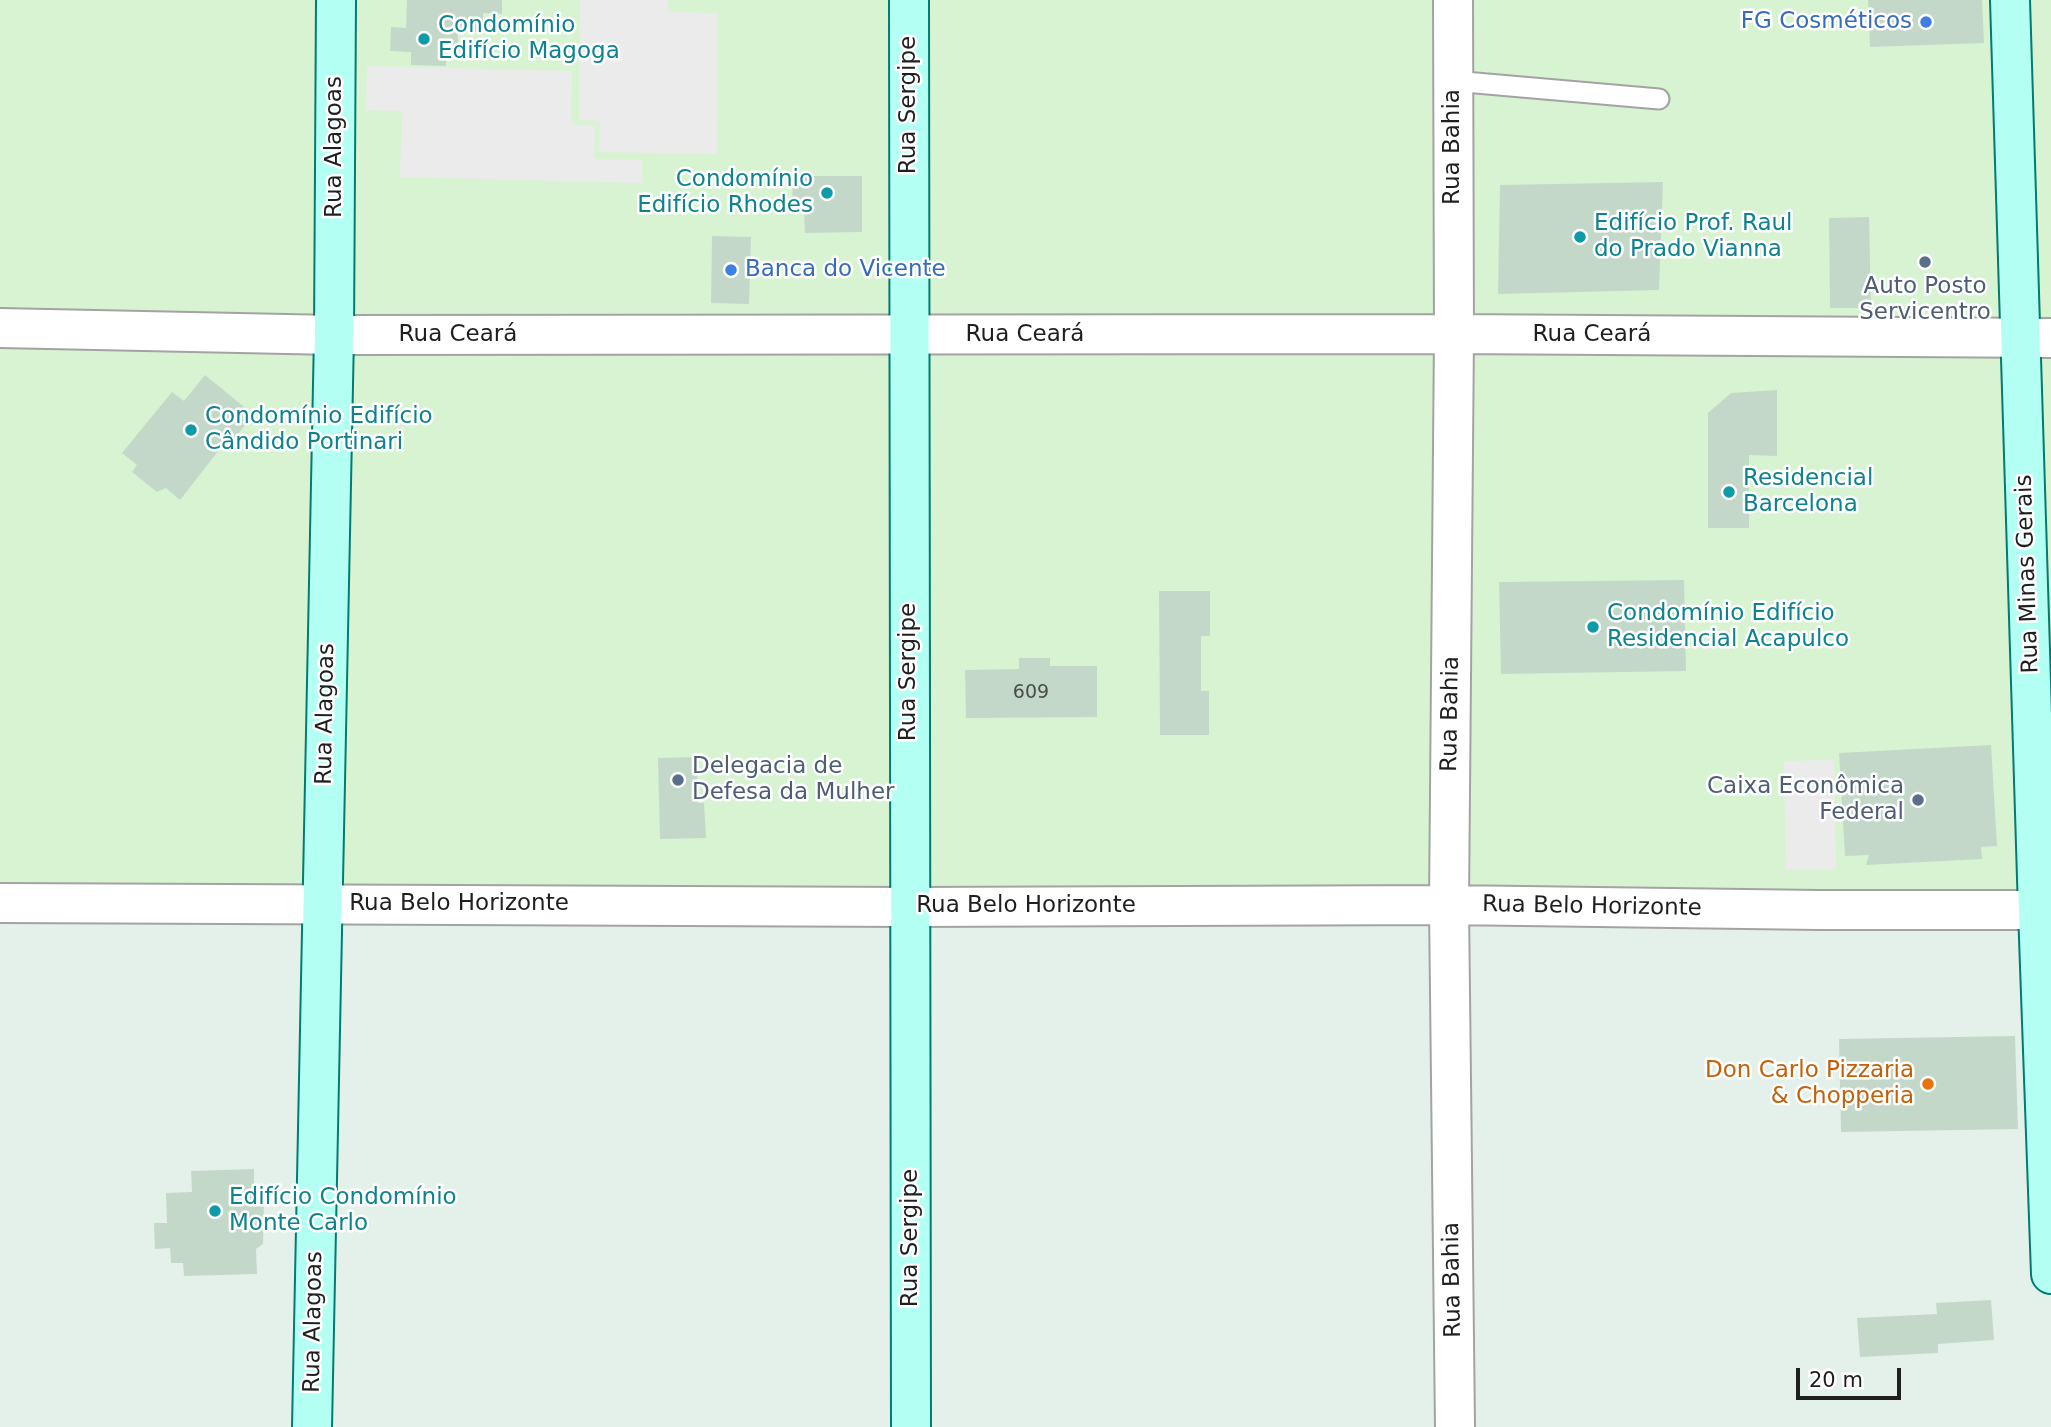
<!DOCTYPE html>
<meta charset="utf-8">
<style>
body{margin:0}
#map{position:relative;width:2051px;height:1427px;overflow:hidden;background:#e4f1ea;font-family:"DejaVu Sans",sans-serif}
canvas{display:block}
.scale{position:absolute;left:1796px;top:1368px;width:105px;height:32px;box-sizing:border-box;border:4px solid #1f1f1f;border-top:0;padding-left:9px;font-size:21px;line-height:24px;white-space:nowrap;color:#1f1f1f;-webkit-text-stroke:5px #fff;paint-order:stroke}
</style>
<div id="map">
<canvas width="2051" height="1427"></canvas>
<div class="scale">20 m</div>
</div>
<script>
const ctx = document.querySelector('canvas').getContext('2d');
ctx.lineJoin = 'round';
function fill(path, color) { ctx.fillStyle = color; ctx.fill(path, 'evenodd'); }
const toPath = rows => new Path2D(rows.map(r => 'M' + r).join(''));
function stroke(path, color, width, dash) { ctx.strokeStyle = color; ctx.lineWidth = width; ctx.lineCap = dash ? 'butt' : 'round'; ctx.setLineDash(dash || []); ctx.stroke(path); }
function drawText(font, color, halo, rows, align = 'center') {
  ctx.font = font + ' "DejaVu Sans",sans-serif'; ctx.lineWidth = 5; ctx.setLineDash([]); ctx.textBaseline = 'middle'; ctx.strokeStyle = halo; ctx.fillStyle = color; for (const [text, x, y, turn = 0] of rows) {
    ctx.save(); ctx.translate(x, y); ctx.rotate((+turn || 0) * Math.PI / 180); ctx.textAlign = isNaN(turn) ? turn : align; if (halo) ctx.strokeText(text, 0, 0); ctx.fillText(text, 0, 0); ctx.restore();
  }
}
const commercial = toPath([
 [0,0,2051,0,2051,922,0,912]
]);
const parking = toPath([
 [580,0,668,0,669,12,718,13,717,154,599,152,600,121,579,120],
 [367,66,572,71,571,124,595,126,594,159,642,160,642,183,400,177,402,111,366,110],
 [1834,760,1836,869,1786,869,1784,761]
]);
const building = toPath([
 [407,0,502,0,502,14,483,13,483,32,458,31,458,47,446,46,446,66,411,65,411,52,390,51,391,27,406,28],
 [1868,0,1982,0,1984,43,1870,47],
 [792,176,862,176,862,232,805,233,804,211,793,211],
 [1663,182,1659,290,1498,294,1500,185],
 [1869,217,1871,308,1830,308,1829,218],
 [712,236,751,237,749,304,711,303],
 [205,375,254,415,226,448,223,445,180,500,166,488,157,492,132,472,137,465,122,453,172,392,184,401],
 [1777,390,1777,456,1749,455,1749,528,1708,528,1708,413,1731,393],
 [1684,580,1686,671,1501,674,1499,582],
 [1159,591,1210,591,1210,636,1201,636,1201,691,1209,691,1209,735,1160,735],
 [1019,658,1050,658,1050,666,1097,666,1097,717,966,718,965,670,1019,669],
 [1991,745,1997,846,1981,847,1982,859,1866,865,1869,855,1845,856,1839,753],
 [697,757,698,803,704,803,706,838,660,839,658,758],
 [2015,1036,2018,1129,1841,1132,1839,1039],
 [254,1169,254,1195,264,1200,263,1244,256,1249,257,1274,184,1276,183,1263,171,1263,170,1248,155,1249,154,1223,167,1223,166,1193,192,1192,191,1171],
 [1991,1300,1994,1340,1938,1344,1938,1353,1860,1357,1857,1318,1937,1314,1936,1303]
]);
const lane = toPath([
 [1453,81,1659,99]
]);
const street = toPath([
 [1453,0,1454,334,1449,905,1455,1427],
 [0,328,334,335,1454,334,2051,338],
 [0,903,910,907,1449,905,1819,910,2051,910]
]);
const secondary = toPath([
 [909,0,911,1427],
 [2010,0,2038,910,2051,1274],
 [312,1427,334,335,336,0]
]);
const markers = [
 [1926,22,7,"#3f7fe0"],
 [424,39,7,"#0f9aa8"],
 [827,193,7,"#0f9aa8"],
 [1580,237,7,"#0f9aa8"],
 [1925,262,7,"#5c6f8a"],
 [731,270,7,"#3f7fe0"],
 [191,430,7,"#0f9aa8"],
 [1729,492,7,"#0f9aa8"],
 [1593,627,7,"#0f9aa8"],
 [678,780,7,"#5c6f8a"],
 [1918,800,7,"#5c6f8a"],
 [1928,1084,7,"#e8710a"],
 [215,1211,7,"#0f9aa8"]
];
const numberNames = [
 ["609",1031,693]
];
const shopNames = [
 ["FG Cosméticos",1912,22],
 ["Banca do Vicente",745,270,"left"]
];
const cultureNames = [
 ["Condomínio",438,26],
 ["Edifício Magoga",438,52],
 ["Condomínio",813,180,"right"],
 ["Edifício Rhodes",813,206,"right"],
 ["Edifício Prof. Raul",1594,224],
 ["do Prado Vianna",1594,250],
 ["Condomínio Edifício",205,417],
 ["Cândido Portinari",205,443],
 ["Residencial",1743,479],
 ["Barcelona",1743,505],
 ["Condomínio Edifício",1607,614],
 ["Residencial Acapulco",1607,640],
 ["Edifício Condomínio",229,1198],
 ["Monte Carlo",229,1224]
];
const streetNames = [
 ["Rua Sergipe",909,105,-90],
 ["Rua Alagoas",335,147,-90],
 ["Rua Bahia",1453,147,-90],
 ["Rua Ceará",458,335],
 ["Rua Ceará",1025,335],
 ["Rua Ceará",1592,335],
 ["Rua Minas Gerais",2028,574,-92],
 ["Rua Sergipe",909,672,-90],
 ["Rua Alagoas",326,714,-89],
 ["Rua Bahia",1451,714,-89],
 ["Rua Belo Horizonte",459,904],
 ["Rua Belo Horizonte",1026,906],
 ["Rua Belo Horizonte",1592,907,1],
 ["Rua Sergipe",911,1238,-90],
 ["Rua Bahia",1453,1280,-91],
 ["Rua Alagoas",314,1322,-89]
];
const serviceNames = [
 ["Auto Posto",1925,287],
 ["Servicentro",1925,313],
 ["Delegacia de",692,767,"left"],
 ["Defesa da Mulher",692,793,"left"],
 ["Caixa Econômica",1904,787,"right"],
 ["Federal",1904,813,"right"]
];
const foodNames = [
 ["Don Carlo Pizzaria",1914,1071],
 ["& Chopperia",1914,1097]
];
fill(commercial, '#d8f3d2');
fill(parking, '#ebebeb');
fill(building, '#c4d8c9');
stroke(lane, '#a3a3a3', 23);
stroke(street, '#a3a3a3', 42);
stroke(secondary, '#007c70', 42);
stroke(lane, '#fff', 19);
stroke(street, '#fff', 38);
stroke(secondary, '#b4fff3', 38);
for (const [x, y, r, color] of markers) { const dot = new Path2D(); dot.arc(x, y, r, 0, 2 * Math.PI); ctx.fillStyle = color; ctx.fill(dot); stroke(dot, '#fff', 2.5); }
drawText('19px', '#484d4a', null, numberNames);
drawText('23px', '#366cbe', '#fff', shopNames, 'right');
drawText('23px', '#0d838f', '#fff', cultureNames, 'left');
drawText('23px', '#1f1f1f', '#fff', streetNames);
drawText('23px', '#4e5e75', '#fff', serviceNames);
drawText('23px', '#c56008', '#fff', foodNames, 'right');
</script>
